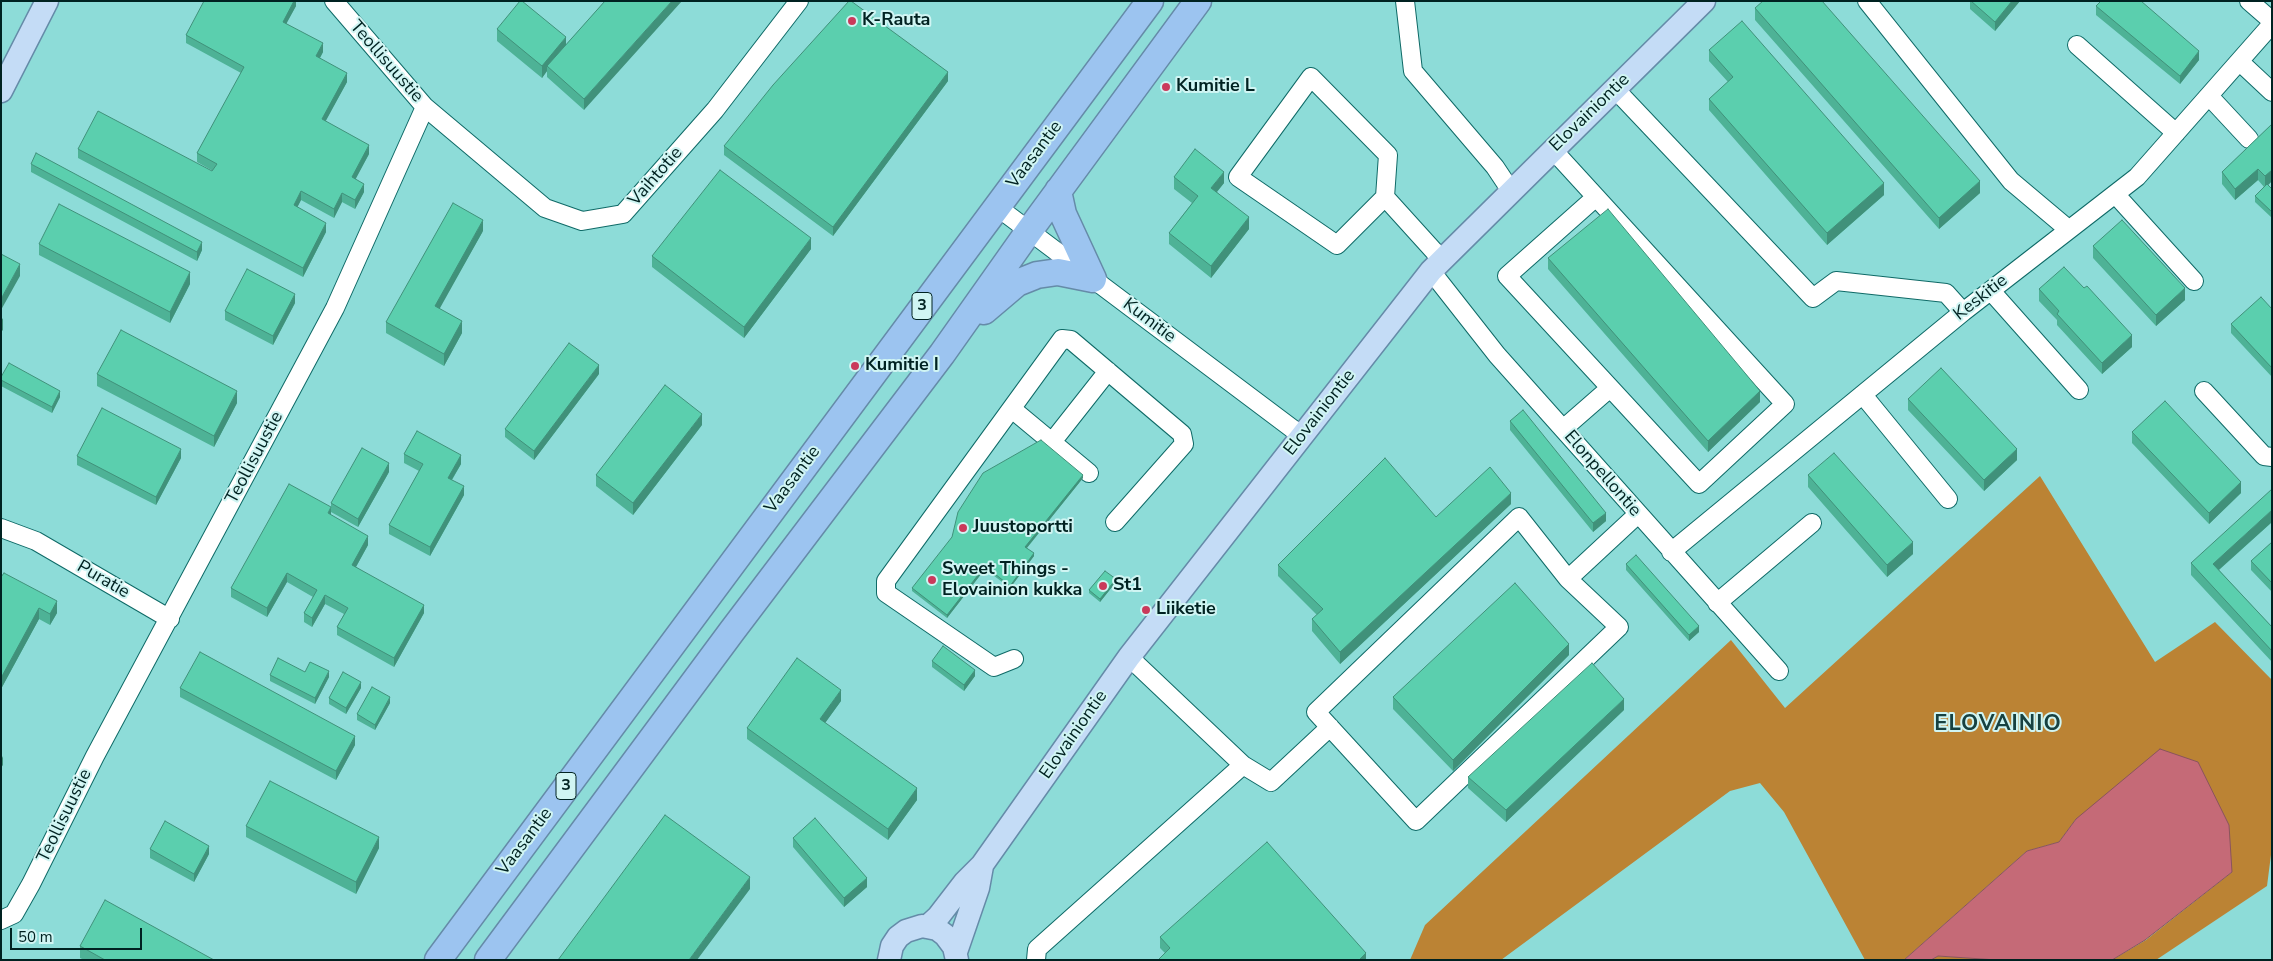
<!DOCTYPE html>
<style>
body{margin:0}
#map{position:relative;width:2273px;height:961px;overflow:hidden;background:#8ddcd8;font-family:"Nunito Sans",sans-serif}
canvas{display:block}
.frame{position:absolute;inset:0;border:2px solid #002221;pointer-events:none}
.scale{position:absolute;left:10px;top:928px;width:132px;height:22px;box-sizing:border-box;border:2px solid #002221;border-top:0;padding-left:6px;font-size:15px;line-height:18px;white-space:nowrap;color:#002221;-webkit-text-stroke:4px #d0f5f3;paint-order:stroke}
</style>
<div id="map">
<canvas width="2273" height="961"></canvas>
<div class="frame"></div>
<div class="scale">50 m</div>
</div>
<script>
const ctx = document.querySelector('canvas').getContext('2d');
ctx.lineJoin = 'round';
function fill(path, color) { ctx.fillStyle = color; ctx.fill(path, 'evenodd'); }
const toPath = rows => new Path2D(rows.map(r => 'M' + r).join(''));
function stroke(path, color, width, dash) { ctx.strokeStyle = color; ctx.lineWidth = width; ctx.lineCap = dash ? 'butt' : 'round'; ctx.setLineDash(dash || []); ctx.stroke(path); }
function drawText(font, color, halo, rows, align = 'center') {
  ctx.font = font + ' "Nunito Sans",sans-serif'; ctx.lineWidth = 4; ctx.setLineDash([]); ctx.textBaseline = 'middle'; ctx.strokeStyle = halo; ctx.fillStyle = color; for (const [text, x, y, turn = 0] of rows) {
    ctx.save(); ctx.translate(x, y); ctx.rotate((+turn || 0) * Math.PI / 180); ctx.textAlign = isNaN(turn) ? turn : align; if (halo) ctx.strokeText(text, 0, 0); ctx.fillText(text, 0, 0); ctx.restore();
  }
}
const forest = toPath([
 [2040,476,2155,662,2215,622,2272,680,2272,847,2267,886,2156,960,2112,960,2146,940,2232,872,2076,819,2059,842,2027,851,1904,960,1865,960,1784,812,1760,783,1730,791,1501,960,1410,960,1425,925,1731,640,1785,708],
 [1938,956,1978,958,1997,960,1931,960]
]);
const water = toPath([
 [2160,749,2198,762,2229,825,2232,872,2145,940,2112,960,1997,960,1938,956,1931,960,1904,960,2027,851,2059,842,2076,819,2160,749]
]);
const minor = toPath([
 [1405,1,1413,71,1495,167,1511,191],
 [1867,1,2011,181,2068,229],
 [2249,1,2272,21],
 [2077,45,2176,133],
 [2240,62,2272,92],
 [1615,89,1813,298,1836,281,1946,293,1963,312],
 [2209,96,2249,139],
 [425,107,545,208,582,221,623,214,715,110,799,1],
 [1553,150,1596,197,1507,276,1699,484,1785,404,1596,197],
 [2116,195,2194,281],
 [1385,197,1337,245,1238,177,1311,77,1388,155,1385,197,1442,260],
 [996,206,1302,436],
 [1431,271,1497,355,1779,671],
 [1991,291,2079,390],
 [2204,391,2264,456,2272,457],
 [1863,395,1948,499],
 [1012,409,1089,473],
 [1563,429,1610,388],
 [1052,442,1108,371],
 [1,528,36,541,170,619],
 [1671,552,1963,312,2137,177,2272,24],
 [1568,579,1619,627,1416,821,1316,712,1519,517,1568,579,1638,514],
 [1717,603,1812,523],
 [1129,657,1243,765,1271,782,1330,727],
 [1014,659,994,667,886,593,886,581,1062,339,1071,340,1182,434,1184,444,1115,522],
 [1,920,14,914,31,884,95,756,335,308,425,107,334,1],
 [1036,960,1037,949,1243,765]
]);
const major = toPath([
 [1,91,47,1],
 [927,927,938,917,965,882,982,865,1129,657,1431,271,1704,1],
 [956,952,978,888,982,866],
 [889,960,892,946,898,937,906,931,922,926,937,929,945,935,954,947,957,960]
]);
const highway = toPath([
 [1058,191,1063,214,1093,279],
 [984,311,1017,283,1037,275,1058,272,1093,279],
 [438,960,1150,1],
 [488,960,732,631,942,354,1029,231,1198,1]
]);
const wall = toPath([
 [296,1,296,6,286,23,323,52,320,58,347,82,325,121,369,154,355,179,364,192,355,209,342,202,334,218,301,200,297,207,326,232,303,277,78,158,78,149,212,171,213,171,197,162,197,153,241,73,186,43,186,35],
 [605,1,584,110,547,77,547,71,542,78,497,41,497,29,566,45],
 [1970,1,2020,1,1995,31,1970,9],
 [2096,6,2199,60,2180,84,2096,15],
 [1755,8,1980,193,1939,229,1755,20],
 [1709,50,1884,195,1827,245,1709,110,1709,99,1728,82,1709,61],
 [948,81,833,236,724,155,724,146],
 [2272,124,2272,181,2268,185,2272,189,2272,218,2255,202,2255,196,2264,187,2258,180,2235,200,2222,184,2222,172],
 [31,164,202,250,197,261,31,172],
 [1174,177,1224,183,1217,192,1249,229,1211,278,1169,244,1169,233,1192,203,1174,189],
 [483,231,439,308,462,333,444,366,386,333,386,322],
 [39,244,190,284,170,323,39,255],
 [2093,246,2185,300,2156,326,2093,258],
 [811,249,744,338,652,267,652,256],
 [1548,258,1760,402,1708,452,1548,269],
 [2039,289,2132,347,2102,374,2057,325,2057,320,2039,301],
 [295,303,273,345,225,320,225,311],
 [2272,309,2272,377,2231,333,2231,324],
 [97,374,237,403,214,447,97,386],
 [599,374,534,460,505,437,505,429],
 [1,377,60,397,52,413,1,386],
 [1908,399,2017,460,1984,491,1908,410],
 [1510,421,1606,521,1593,532,1510,430],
 [702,425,633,515,596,486,596,475],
 [2132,432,2241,493,2209,524,2132,443],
 [404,454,461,464,452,480,464,495,430,556,389,534,389,525,419,471,404,463],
 [77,456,181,458,156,505,77,465],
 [389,472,358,527,331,512,331,503],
 [1808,475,1913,554,1887,577,1808,487],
 [1083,478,1027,548,1034,556,1010,588,985,569,947,618,912,591,912,588],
 [1511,504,1340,664,1312,631,1312,619,1317,615,1278,576,1278,565,1436,517],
 [331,515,368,545,356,567,424,613,394,667,337,635,337,627,344,614,325,604,312,627,304,622,304,613,313,597,287,582,267,617,231,597,231,588],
 [2272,522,2219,570,2272,627,2272,662,2191,575,2191,563],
 [2272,542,2272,592,2251,570,2251,561],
 [1626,564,1699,632,1689,641,1626,570],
 [1,577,57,613,50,625,39,619,1,689],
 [1116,582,1100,602,1089,593,1089,590],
 [1569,655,1453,771,1393,709,1393,697],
 [932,661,975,676,964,691,932,667],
 [270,675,329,677,315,704,270,681],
 [180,688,355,745,336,780,180,697],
 [361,688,346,714,329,704,329,698],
 [841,701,825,723,917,800,888,840,747,739,747,728],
 [390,703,375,730,357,720,357,714],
 [1624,710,1506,822,1468,788,1468,777],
 [246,826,379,848,356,894,246,837],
 [793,838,867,887,844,907,793,847],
 [150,849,209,854,194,882,150,858],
 [1160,937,1366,960,1165,953,1160,948],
 [80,946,214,960,84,960,80,958]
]);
const shadedWall = toPath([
 [294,1,296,1,296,6,283,30,283,22],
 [672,1,682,1,584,110,584,99],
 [2012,1,2020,1,1995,31,1995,22],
 [566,37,566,49,547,66,547,71,542,78,542,66],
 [323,43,323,52,316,65,316,56],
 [2199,51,2199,60,2180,84,2180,76],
 [948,72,948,81,833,236,833,227],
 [347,73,347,82,322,128,322,119],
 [369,145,369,154,352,186,352,177],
 [2258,169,2258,180,2235,200,2235,189],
 [2272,170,2272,181,2265,188,2265,176],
 [1224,172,1224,183,1211,199,1211,188],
 [1980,181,1980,193,1939,229,1939,218],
 [1884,183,1884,195,1827,245,1827,233],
 [364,184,364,192,355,209,355,200],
 [301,191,301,200,294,214,294,205],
 [342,193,342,202,334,218,334,209],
 [1249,217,1249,229,1211,278,1211,266],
 [483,220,483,231,435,317,435,306],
 [326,223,326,232,303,277,303,268],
 [811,238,811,249,744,338,744,327],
 [202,242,202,250,197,261,197,252],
 [20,264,20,276,1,310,1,299],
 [190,272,190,284,170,323,170,312],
 [2185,288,2185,300,2156,326,2156,315],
 [295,294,295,303,273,345,273,336],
 [3,318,3,330,1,332,1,321],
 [462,321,462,333,444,366,444,354],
 [2132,335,2132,347,2102,374,2102,363],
 [599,365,599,374,534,460,534,451],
 [60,391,60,397,52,413,52,407],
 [237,391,237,403,214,447,214,436],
 [1760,391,1760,402,1708,452,1708,441],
 [702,414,702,425,633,515,633,503],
 [181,449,181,458,156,505,156,497],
 [2017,449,2017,460,1984,491,1984,480],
 [461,455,461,464,448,486,448,478],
 [389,463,389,472,358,527,358,519],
 [1083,475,1083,478,1025,550,1025,547],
 [2241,482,2241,493,2209,524,2209,513],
 [464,486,464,495,430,556,430,547],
 [1511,493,1511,504,1340,664,1340,652],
 [331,507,331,516,328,513],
 [2272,510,2272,522,2213,575,2213,564],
 [1606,513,1606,521,1593,532,1593,523],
 [368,536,368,545,352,574,352,565],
 [1913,542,1913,554,1887,577,1887,565],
 [1034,553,1034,556,1010,588,1010,586],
 [985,566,985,569,947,618,947,615],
 [287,573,287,582,267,617,267,608],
 [1116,579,1116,582,1100,602,1100,599],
 [325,595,325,604,312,627,312,618],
 [57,601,57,613,50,625,50,614],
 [424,605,424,613,394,667,394,658],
 [39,608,39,619,1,689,1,678],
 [1699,626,1699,632,1689,641,1689,635],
 [1569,644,1569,655,1453,771,1453,760],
 [975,670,975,676,964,691,964,685],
 [329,671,329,677,315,704,315,698],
 [361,682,361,688,346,714,346,708],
 [841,690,841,701,820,730,820,719],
 [390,697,390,703,375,730,375,725],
 [1624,699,1624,710,1506,822,1506,810],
 [355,736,355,745,336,780,336,771],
 [3,756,3,765,1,768,1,760],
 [917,788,917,800,888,840,888,829],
 [379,837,379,848,356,894,356,882],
 [209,846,209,854,194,882,194,874],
 [750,877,750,889,697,960,689,960],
 [867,878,867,887,844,907,844,898],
 [1366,953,1366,960,1359,960]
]);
const building = toPath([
 [204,1,294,1,283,22,323,43,316,56,347,73,322,119,369,145,352,177,364,184,355,200,342,193,334,209,301,191,294,205,326,223,303,268,78,149,98,111,212,171,217,164,197,153,244,67,186,35,204,1],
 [520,1,522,1,566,37,542,66,497,29,520,1],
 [605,1,672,1,584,99,547,66,605,1],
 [849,1,851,1,948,72,833,227,724,146,773,85,849,1],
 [1763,1,1822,1,1980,181,1939,218,1755,8,1763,1],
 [1971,1,2012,1,1995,22,1971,1],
 [2101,1,2141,1,2199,51,2180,76,2096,6,2101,1],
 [1742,21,1884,183,1827,233,1709,99,1733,77,1709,50,1742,21],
 [2272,124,2272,170,2265,176,2258,169,2235,189,2222,172,2272,124],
 [1195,149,1224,172,1211,188,1249,217,1211,266,1169,233,1198,196,1174,177,1195,149],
 [36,153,202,242,197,252,31,164,36,153],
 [720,170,811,238,744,327,652,256,720,170],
 [2267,184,2272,189,2272,212,2255,196,2267,184],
 [453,203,483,220,435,306,462,321,444,354,386,322,453,203],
 [59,204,190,272,170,312,39,244,59,204],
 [1608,209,1760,391,1708,441,1548,258,1608,209],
 [2122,220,2185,288,2156,315,2093,246,2122,220],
 [1,254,20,264,1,299,1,254],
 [2064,267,2084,288,2087,286,2132,335,2102,363,2057,314,2059,311,2039,289,2064,267],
 [247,269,295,294,273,336,225,311,247,269],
 [2261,297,2272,309,2272,368,2231,324,2261,297],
 [121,330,237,391,214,436,97,374,121,330],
 [569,343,599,365,534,451,505,429,569,343],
 [9,363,60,391,52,407,1,380,1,377,9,363],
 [1941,368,2017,449,1984,480,1908,399,1941,368],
 [665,385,702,414,633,503,596,475,665,385],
 [2165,401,2241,482,2209,513,2132,432,2165,401],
 [102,408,181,449,156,497,77,456,102,408],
 [1523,410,1606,513,1593,523,1510,421,1523,410],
 [417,431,461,455,448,478,464,486,430,547,389,525,423,464,404,454,417,431],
 [1041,440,1083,475,1025,547,1034,553,1010,586,985,566,947,615,912,588,952,537,958,512,983,473,1041,440],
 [362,448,389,463,358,519,331,503,362,448],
 [1834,453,1913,542,1887,565,1808,475,1834,453],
 [1385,458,1436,517,1490,467,1511,493,1340,652,1312,619,1323,609,1278,565,1385,458],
 [289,484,331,507,328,513,368,536,352,565,424,605,394,658,337,627,348,608,325,595,312,618,304,613,317,590,287,573,267,608,231,588,289,484],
 [2272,489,2272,510,2213,564,2272,627,2272,651,2191,563,2272,489],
 [2272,542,2272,583,2251,561,2272,542],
 [1636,555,1699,626,1689,635,1626,564,1636,555],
 [1105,571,1116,579,1100,599,1089,590,1105,571],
 [4,573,57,601,50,614,39,608,1,678,1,577,4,573],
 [1515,583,1569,644,1453,760,1393,697,1515,583],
 [943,646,975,670,964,685,932,661,943,646],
 [200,652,355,736,336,771,180,688,200,652],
 [278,658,305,672,310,662,329,671,315,698,270,675,278,658],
 [797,658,841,690,820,719,917,788,888,829,747,728,797,658],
 [1592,663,1624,699,1506,810,1468,777,1592,663],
 [343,672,361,682,346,708,329,698,343,672],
 [372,687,390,697,375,725,357,714,372,687],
 [270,781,379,837,356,882,246,826,270,781],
 [665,815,750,877,689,960,558,960,665,815],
 [815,818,867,878,844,898,793,838,815,818],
 [165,821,209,846,194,874,150,849,165,821],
 [1267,842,1366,953,1359,960,1158,960,1170,948,1160,937,1267,842],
 [105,900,214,960,105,960,80,946,105,900]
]);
const markers = [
 [852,21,5,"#ca3a5b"],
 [1166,87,5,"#ca3a5b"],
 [855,366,5,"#ca3a5b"],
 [963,528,5,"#ca3a5b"],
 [932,580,5,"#ca3a5b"],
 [1103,586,5,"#ca3a5b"],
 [1146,610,5,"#ca3a5b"]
];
const shields = [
 [922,306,20],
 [566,786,20]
];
const shieldNames = [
 ["3",922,306],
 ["3",566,786]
];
const poiNames = [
 ["K-Rauta",862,21],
 ["Kumitie L",1176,87],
 ["Kumitie I",865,366],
 ["Juustoportti",973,528],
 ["Sweet Things -",942,570],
 ["Elovainion kukka",942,591],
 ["St1",1113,586],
 ["Liiketie",1156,610]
];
const streetNames = [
 ["Teollisuustie",386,62,49],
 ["Elovainiontie",1590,113,-44],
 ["Vaasantie",1035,155,-53],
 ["Vaihtotie",656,177,-49],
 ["Keskitie",1981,298,-38],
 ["Kumitie",1149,321,37],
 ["Elovainiontie",1320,413,-52],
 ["Teollisuustie",255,458,-62],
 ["Elonpellontie",1602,474,49],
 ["Vaasantie",793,480,-53],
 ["Puratie",103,580,30],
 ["Elovainiontie",1074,735,-55],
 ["Teollisuustie",65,816,-64],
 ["Vaasantie",525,842,-53]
];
const districtNames = [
 ["ELOVAINIO",1998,725]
];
fill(forest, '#bb8334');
fill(water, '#c56a77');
stroke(water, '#8a545d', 1);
stroke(minor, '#0f6a67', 20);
stroke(major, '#658ba8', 25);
stroke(highway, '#658ba8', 29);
stroke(minor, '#fff', 18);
stroke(major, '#c4dcf6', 22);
stroke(highway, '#9cc4f0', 26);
fill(wall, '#4eb296');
fill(shadedWall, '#40917a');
fill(building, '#5bcfae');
stroke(building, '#40917a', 1);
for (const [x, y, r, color] of markers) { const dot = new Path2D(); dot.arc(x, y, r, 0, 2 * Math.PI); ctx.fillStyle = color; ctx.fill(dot); stroke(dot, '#d0f5f3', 2); }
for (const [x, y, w] of shields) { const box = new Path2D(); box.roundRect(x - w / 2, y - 13.5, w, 27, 4); ctx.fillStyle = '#d0f5f3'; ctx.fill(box); stroke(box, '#002221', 1); }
drawText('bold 16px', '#002221', null, shieldNames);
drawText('bold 18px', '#002221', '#d0f5f3', poiNames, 'left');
drawText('18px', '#002221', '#d0f5f3', streetNames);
ctx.letterSpacing = '1px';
drawText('bold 22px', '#174140', '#d0f5f3', districtNames);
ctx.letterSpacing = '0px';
</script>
